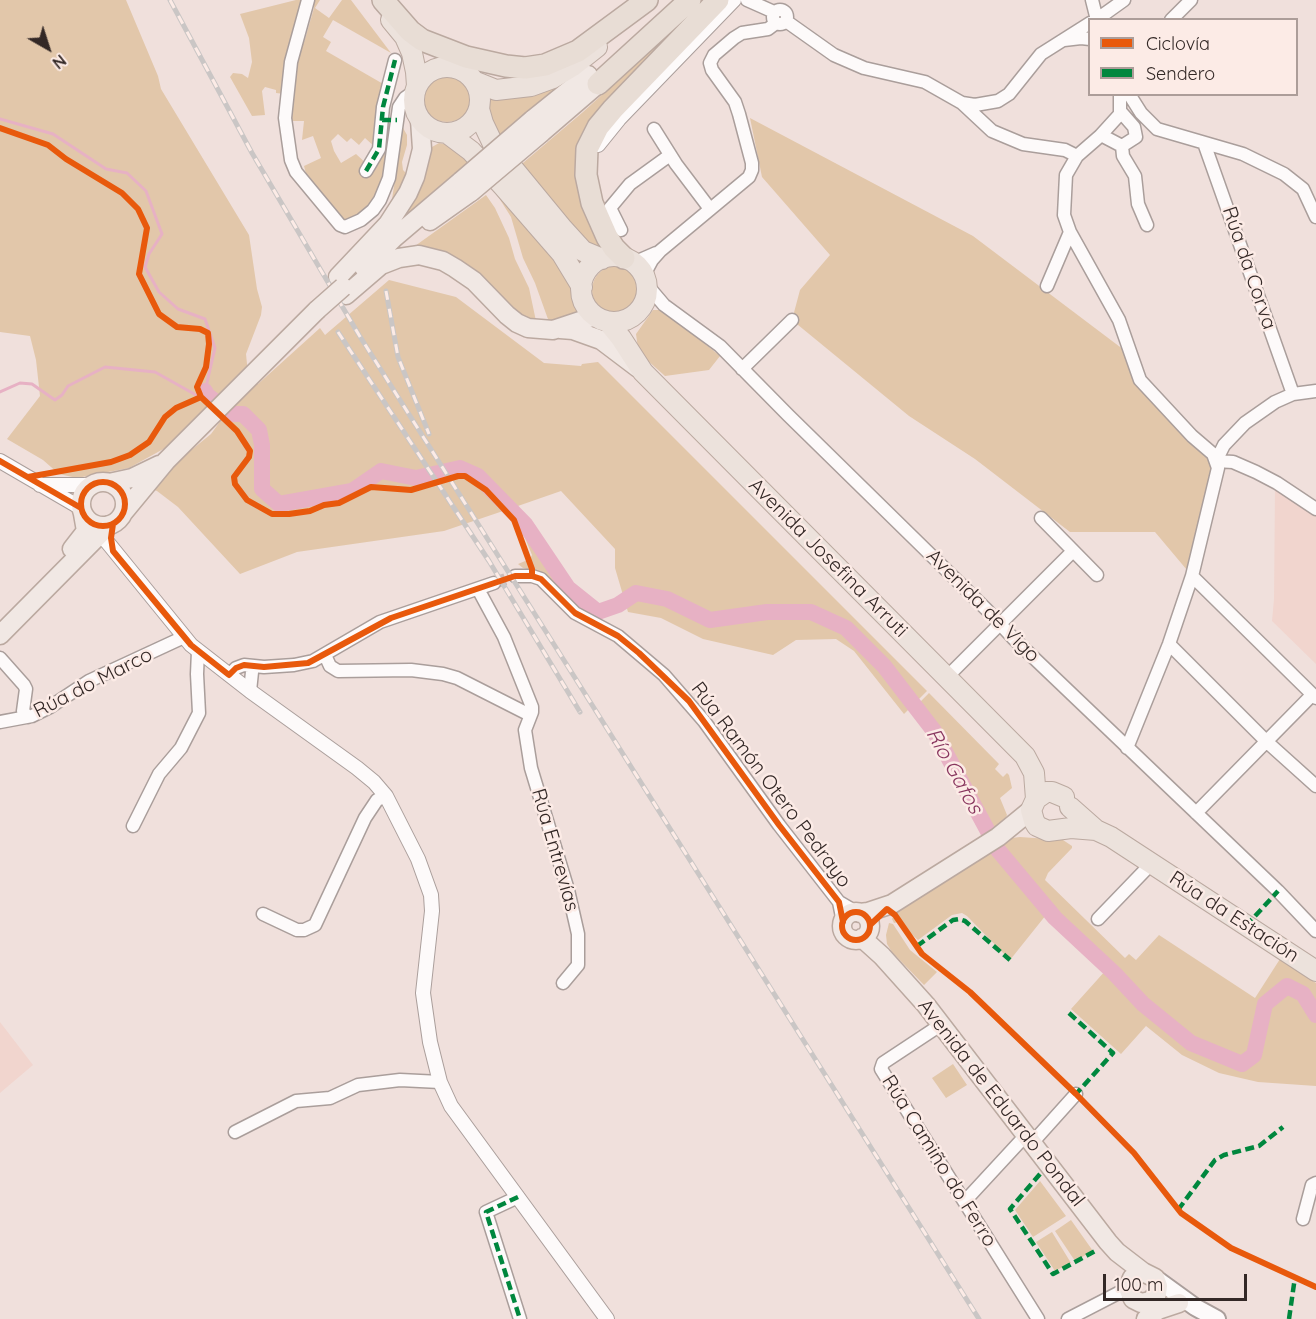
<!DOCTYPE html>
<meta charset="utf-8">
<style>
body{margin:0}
#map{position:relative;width:1316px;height:1319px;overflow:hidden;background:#f0e0dc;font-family:Quicksand,sans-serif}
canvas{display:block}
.legend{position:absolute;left:1088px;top:18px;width:210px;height:78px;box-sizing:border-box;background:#fcebe6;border:2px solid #ac9d99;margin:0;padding:8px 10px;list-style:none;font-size:18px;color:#332826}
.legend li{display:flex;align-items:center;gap:12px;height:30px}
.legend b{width:30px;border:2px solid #ac9d99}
.north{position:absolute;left:18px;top:18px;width:60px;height:60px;-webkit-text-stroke:4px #fcebe6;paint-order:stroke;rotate:141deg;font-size:16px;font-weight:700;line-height:24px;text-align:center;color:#332826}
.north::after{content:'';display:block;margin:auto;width:21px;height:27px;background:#332826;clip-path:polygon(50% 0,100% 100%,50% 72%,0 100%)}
.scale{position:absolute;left:1103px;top:1274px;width:144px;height:27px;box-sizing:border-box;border:3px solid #332826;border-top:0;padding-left:8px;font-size:18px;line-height:21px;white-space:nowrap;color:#332826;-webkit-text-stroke:4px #fcebe6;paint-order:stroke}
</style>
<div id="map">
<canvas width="1316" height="1319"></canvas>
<ul class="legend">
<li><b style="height:8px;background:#e8590c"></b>Ciclovía</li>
<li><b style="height:8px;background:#00873e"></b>Sendero</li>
</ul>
<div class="north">N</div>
<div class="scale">100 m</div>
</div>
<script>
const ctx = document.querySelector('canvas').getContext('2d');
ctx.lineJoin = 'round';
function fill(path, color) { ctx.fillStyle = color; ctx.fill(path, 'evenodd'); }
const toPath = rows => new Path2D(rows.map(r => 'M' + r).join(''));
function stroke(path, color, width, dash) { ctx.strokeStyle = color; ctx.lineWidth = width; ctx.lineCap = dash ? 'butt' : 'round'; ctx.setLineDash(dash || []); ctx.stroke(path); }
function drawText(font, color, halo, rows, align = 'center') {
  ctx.font = font + ' Quicksand,sans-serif'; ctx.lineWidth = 5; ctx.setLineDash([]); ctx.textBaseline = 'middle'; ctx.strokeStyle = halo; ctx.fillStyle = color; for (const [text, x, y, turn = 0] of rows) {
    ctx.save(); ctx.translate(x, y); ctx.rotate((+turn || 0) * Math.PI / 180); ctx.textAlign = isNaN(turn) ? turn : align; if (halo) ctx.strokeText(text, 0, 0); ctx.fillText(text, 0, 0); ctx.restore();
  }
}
const built = toPath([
 [1275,488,1316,513,1316,664,1272,621,1274,599],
 [0,1022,33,1065,0,1093]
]);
const green = toPath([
 [0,0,126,0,158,76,161,89,249,235,257,289,262,307,261,315,246,354,248,374,258,384,320,328,325,335,389,280,456,297,544,363,581,366,582,364,598,362,927,691,904,714,854,651,836,639,796,640,773,655,703,639,661,618,628,612,615,568,615,549,561,491,515,507,556,562,559,571,557,589,546,575,523,568,518,564,530,559,532,555,525,538,506,510,444,531,297,552,240,574,178,507,157,491,146,487,211,434,224,416,215,405,167,447,129,468,77,478,59,474,43,460,7,439,40,396,36,360,30,336,0,332],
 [296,0,305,0,285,94,276,93,276,90,265,87,262,91,265,115,252,116,230,77,233,73,242,74,248,78,252,62,249,38,240,14],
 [314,0,320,0,315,8,329,18,342,0,351,0,391,53,333,20,323,37,331,42,326,51,385,85,376,148,365,138,359,145,351,138,347,142,338,134,331,141,334,151,341,163,356,154,369,166,366,176,385,148,386,127,391,127,380,190,366,213,343,221,306,174,304,166,321,158,313,136,302,140,304,121,291,121,296,62,305,39,314,8],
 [706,0,585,145,604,249,597,249,577,238,517,168,583,112],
 [584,68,499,141,490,120,489,100,542,89],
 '423 98a24 24 0 1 1 48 0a24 24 0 1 1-48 0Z',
 [750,118,973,236,1132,356,1140,380,1216,461,1192,576,1155,532,1070,532,975,459,909,416,792,320,800,290,830,255,762,177],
 [403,128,407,135,407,145,402,162,403,170,409,176,390,212],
 [439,143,455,146,475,161,375,247,418,186,432,147],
 [496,187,566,275,579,314,561,320,549,322,535,283,523,258,511,217,494,190],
 [486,195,495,208,509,238,515,259,529,288,536,321,525,319,477,274,408,251],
 '592 290a24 24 0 1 1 48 0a24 24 0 1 1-48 0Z',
 [653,310,663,310,720,356,709,370,665,376,647,360,639,356,636,334],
 [929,693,999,764,995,769,1003,777,1007,773,1009,775,1012,788,1000,798,1007,815,1002,824,991,830,940,734,916,706],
 [1020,837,1063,840,1072,846,1072,848,1048,873,1045,880,1125,958,1129,954,1136,960,1159,935,1255,998,1280,959,1316,983,1316,1086,1258,1082,1219,1073,1182,1055,1146,1026,1121,1054,1071,1009,1106,970,1046,915,1010,960,967,916,962,913,952,915,918,940,898,922,894,923,892,919,895,912,1004,839],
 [889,923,893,924,910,950,937,972,924,985,892,952,887,944,886,935],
 [953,1064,967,1085,946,1098,932,1078],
 [1040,1181,1066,1216,1033,1237,1015,1210],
 [1071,1220,1093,1251,1075,1261,1055,1231],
 [1052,1232,1071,1263,1055,1271,1036,1242]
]);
const stream = toPath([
 [0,119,53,134,106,169,127,173,146,191,162,234,149,254,145,267,159,292,178,309,205,319,215,348,205,391,196,395,155,372,105,367,68,386,62,395,55,400,32,384,20,383,0,392]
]);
const river = toPath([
 [205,391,207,395,232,414,243,414,259,430,262,445,262,489,279,504,352,491,381,471,416,478,460,468,478,476,525,524,568,588,598,612,618,605,636,593,667,599,710,620,767,612,811,612,846,628,884,666,934,731,998,850,1055,918,1114,973,1143,1004,1191,1043,1242,1064,1254,1055,1265,1004,1287,986,1303,994,1316,1015]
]);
const minorTunnel = toPath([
 [494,583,515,576]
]);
const minor = toPath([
 [308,0,291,62,285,118,291,160,296,172,340,225,345,227,361,220,373,210,380,200,389,178,399,107,405,98,415,91],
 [747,0,774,12],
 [1092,0,1097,20],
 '773 17a7 7 0 1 1 14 0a7 7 0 1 1-14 0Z',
 [1096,20,1124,0],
 [1171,20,1191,0],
 [786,21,834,55,864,68,925,82,962,103,975,105,998,101,1009,94,1041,54,1090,23],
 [1064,40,1081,38,1090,39],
 [1120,94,1120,114,1100,136,1077,156,1066,175,1064,215,1070,232,1119,320,1140,380,1192,436,1213,454,1218,468,1192,576,1169,644,1127,748],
 [1129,94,1141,113,1157,129,1243,154,1284,174,1303,189,1316,217],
 [962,103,992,131,1023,144,1065,150,1077,156],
 [654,129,676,164,710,209],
 [1101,135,1122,146,1136,137,1134,127,1120,111],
 [1204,143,1293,394],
 [1122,146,1123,156,1135,176,1138,204,1147,225],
 [366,171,379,149,383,107,395,60],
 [621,230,610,208,630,184,670,155],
 [632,261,640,260,656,253],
 [644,275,652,260,660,251,749,177,752,170,752,163,739,114,735,102,712,70,710,63,714,55,734,38,742,33,768,29,776,23],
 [647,285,664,305,720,346,788,415,987,610,1013,638,1278,891,1316,931],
 [1047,286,1070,232],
 [742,369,792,320],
 [1216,461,1224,445,1245,423,1275,402,1293,394,1316,391],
 [1216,461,1233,462,1256,472,1277,483,1316,509],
 [1041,518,1097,575],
 [515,576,532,576,541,579,575,613,618,636,664,675,704,721,779,825,839,902,856,912],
 [1192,576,1316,698],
 [478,589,504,637,532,707,532,712,525,730,531,768,568,890,578,934,578,965,563,983],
 [1169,644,1267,742,1316,786],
 [325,655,330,666,338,671,411,670,443,674,457,678,526,713,532,712],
 [0,658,24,685,26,689,23,711,28,717],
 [229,675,236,668,244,665,264,667,294,665,313,661,380,622,494,583],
 [947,677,1073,551],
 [250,691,252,672],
 [0,722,32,716,50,707,89,681,184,637],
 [1196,813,1312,695],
 [133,826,159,774,181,748,199,713,197,674,198,651],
 [839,902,843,922],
 [263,914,297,930,304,930,315,925,365,818,377,800,386,796],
 [1098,919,1151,864],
 [942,1024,883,1063,881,1069,1038,1319],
 [235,1132,296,1101,330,1098,358,1085,400,1080,440,1082],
 [1032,1143,1076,1094],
 [518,1197,486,1212,520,1319],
 [965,1201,1026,1135],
 [1303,1219,1312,1185,1316,1183],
 [1068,1319,1128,1288]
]);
const tertiary = toPath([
 [598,145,619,119,734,0],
 [0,461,81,508],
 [40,485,91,485],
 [95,527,191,645,250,691,357,768,374,782,386,796,418,859,431,895,432,911,423,993,430,1042,440,1082,451,1106,607,1319]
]);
const secondary = toPath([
 [1155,1278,1195,1307,1217,1319]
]);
const primary = toPath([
 [532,120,588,75],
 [541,133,598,84],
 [430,221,471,192],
 [364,268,394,238,461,181],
 [338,277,388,224,408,193,415,177,422,149,420,120],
 [346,295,381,265,399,258,419,255,443,261,455,268,474,281,507,315,517,323,528,328,553,330,595,316],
 [560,329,573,330,601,340,638,368],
 '81 504a22 22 0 1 1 44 0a22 22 0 1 1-44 0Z',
 [109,483,132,478,159,465],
 [123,513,166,461,317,310],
 [72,549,86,531,83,514],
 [0,635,109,525],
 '842 926a14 14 0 1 1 28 0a14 14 0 1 1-28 0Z',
 [860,913,868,912,892,904,998,837,1031,810],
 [862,938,882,956,926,1005,1108,1242,1117,1252,1143,1272,1155,1278,1158,1286,1157,1294,1150,1301,1141,1303,1133,1299,1128,1288,1132,1278,1143,1272],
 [1146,1319,1158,1310,1179,1303]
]);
const trunk = toPath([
 [391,20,405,37,412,53,416,72,417,86],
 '414 100a33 33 0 1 1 66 0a33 33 0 1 1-66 0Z',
 [476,82,496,90,531,86,553,78,573,66,597,47],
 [479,109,483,123,493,144,563,229,583,251,602,259],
 [447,133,471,151,502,185,562,254,582,287],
 '581 289a33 33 0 1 1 66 0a33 33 0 1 1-66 0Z',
 [608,322,621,338,643,372,1025,756,1034,773,1036,799],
 [1064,797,1052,792,1046,792,1036,799,1031,810,1034,821,1037,826,1048,831,1071,828,1096,830],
 [1070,807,1096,830,1111,837,1316,971]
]);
const motorway = toPath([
 [383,0,410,31,422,40,466,57,506,66,525,68,545,65,578,51,647,0],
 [598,84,690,0],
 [624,258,614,248,607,237,592,203,586,175,587,149,598,127,613,109,718,0]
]);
const rail = toPath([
 [170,0,252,153,359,335,979,1319],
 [386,291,398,357,429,434],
 [338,332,489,561,580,712]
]);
const primaryBridge = toPath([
 [461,181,532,120],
 [471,192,541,133],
 [317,310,343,287]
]);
const quiet = toPath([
 [382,120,397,120],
 [366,171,379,149,383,107,395,60],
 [1246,926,1278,891],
 [917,946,953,920,959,919,965,921,1010,960],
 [1069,1013,1113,1053,1076,1094],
 [1040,1174,1010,1209,1053,1274,1097,1250],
 [518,1197,486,1212,520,1319],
 [1178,1210,1215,1160,1224,1155,1259,1146,1283,1127],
 [1289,1319,1295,1277]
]);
const cycleway = toPath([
 [0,128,48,145,66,159,122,193,138,209,147,228,139,274,159,314,177,327,200,329,208,333,209,344,206,367,197,387,201,397,237,431,250,451,249,457,234,477,235,484,247,500,272,514,289,514,310,511,324,505,339,503,371,487,411,490,458,476,465,476,486,490,514,520,532,569,532,576],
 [0,461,81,508],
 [28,477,111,462,130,455,149,442,165,417,176,408,201,397],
 '81 504a22 22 0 1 1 44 0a22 22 0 1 1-44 0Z',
 [113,524,111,538,113,551,191,645,229,675,236,668,244,665,264,667,308,663,391,618,515,576,532,576,541,579,575,613,618,636,639,653,689,701,779,825,839,902,843,922],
 '842 926a14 14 0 1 1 28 0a14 14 0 1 1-28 0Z',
 [870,925,887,909,895,915,922,954,970,992,1076,1094,1134,1153,1181,1213,1231,1248,1316,1287]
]);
const streetNames = [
 ["Rúa da Corva",1249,268,71],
 ["Avenida Josefina Arruti",828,558,45],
 ["Avenida de Vigo",983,606,45],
 ["Rúa do Marco",93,683,-27],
 ["Rúa Ramón Otero Pedrayo",771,785,53],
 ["Rúa Entrevías",555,850,74],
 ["Rúa da Estación",1234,917,33],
 ["Avenida de Eduardo Pondal",1001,1103,52],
 ["Rúa Camiño do Ferro",939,1161,58]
];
const waterNames = [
 ["Río Gafos",954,771,61]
];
fill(built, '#f1d5ce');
fill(green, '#e2c7aa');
stroke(stream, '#e7b1c4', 3);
stroke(river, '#e7b1c4', 16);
stroke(minorTunnel, '#cabbb8', 12, [12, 6]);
stroke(minor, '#aa9e9b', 15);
stroke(tertiary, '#aa9e9b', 16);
stroke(secondary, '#aa9e9b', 20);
stroke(primary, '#bba9a0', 21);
stroke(trunk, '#bba9a0', 22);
stroke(motorway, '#bba9a0', 24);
stroke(minor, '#fdfafa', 12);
stroke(tertiary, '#fdfafa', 14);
stroke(secondary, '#fdfafa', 16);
stroke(primary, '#f1e8e4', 18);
stroke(trunk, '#ece2dc', 20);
stroke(motorway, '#e8ddd5', 21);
stroke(rail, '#cac6c5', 5);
stroke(rail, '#fcebe6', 3, [9]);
stroke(primaryBridge, '#bba9a0', 21, []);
stroke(primaryBridge, '#f1e8e4', 18);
stroke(quiet, '#00873e', 4.5, [9, 4.5]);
stroke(cycleway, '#e8590c', 6);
drawText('20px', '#332826', '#fcebe6', streetNames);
drawText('italic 21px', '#88355e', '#fcebe6', waterNames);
</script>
